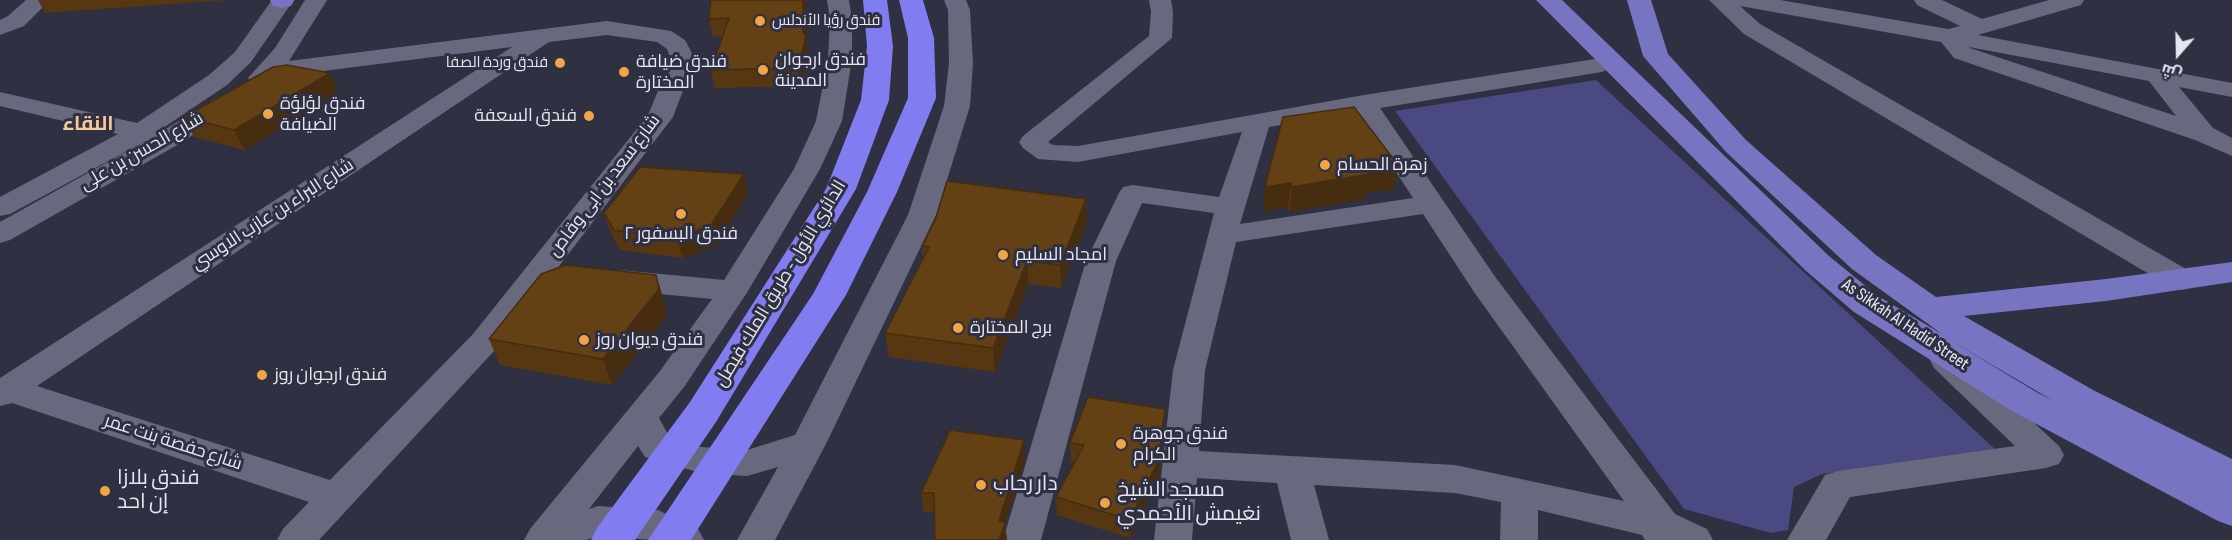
<!DOCTYPE html>
<meta charset="utf-8">
<style>
body{margin:0}
#map{position:relative;width:2232px;height:540px;overflow:hidden;background:#2f3042;font-family:"Sofia Sans Condensed",Cairo,sans-serif}
canvas{display:block}
.north{position:absolute;left:2148px;top:24px;width:60px;height:60px;-webkit-text-stroke:4px #2f3042;paint-order:stroke;rotate:200deg;font-size:16px;font-weight:700;line-height:24px;text-align:center;color:#e5e6f2}
.north::after{content:'';display:block;margin:auto;width:21px;height:27px;background:#e5e6f2;clip-path:polygon(50% 0,100% 100%,50% 72%,0 100%)}
</style>
<div id="map">
<canvas width="2232" height="540"></canvas>
<div class="north">ش</div>
</div>
<script>
const ctx = document.querySelector('canvas').getContext('2d');
ctx.lineJoin = 'round';
function fill(path, color) { ctx.fillStyle = color; ctx.fill(path, 'evenodd'); }
const toPath = rows => new Path2D(rows.map(r => 'M' + r).join(''));
function stroke(path, color, width, dash) { ctx.strokeStyle = color; ctx.lineWidth = width; ctx.lineCap = dash ? 'butt' : 'round'; ctx.setLineDash(dash || []); ctx.stroke(path); }
function drawText(font, color, halo, rows, align = 'center') {
  ctx.font = font + ' "Sofia Sans Condensed",Cairo,sans-serif'; ctx.lineWidth = 6; ctx.setLineDash([]); ctx.textBaseline = 'middle'; ctx.strokeStyle = halo; ctx.fillStyle = color; for (const [text, x, y, turn = 0] of rows) {
    ctx.save(); ctx.translate(x, y); ctx.rotate((+turn || 0) * Math.PI / 180); ctx.textAlign = isNaN(turn) ? turn : align; if (halo) ctx.strokeText(text, 0, 0); ctx.fillText(text, 0, 0); ctx.restore();
  }
}
const green = toPath([
 [1596,80,1996,450,1822,474,1794,487,1788,530,1771,533,1684,509,1395,111]
]);
const minor = toPath([
 [26,0,50,0,24,26,0,35,0,20,8,16,26,0],
 [272,0,293,1,251,62,227,85,160,130,161,132,214,99,223,96,232,99,236,104,232,109,179,144,10,240,0,243,0,222,147,140,10,214,0,216,0,197,118,134,0,106,0,92,137,123,209,75,235,52,272,0],
 [305,0,327,0,289,61,607,21,671,31,685,40,695,59,673,117,495,350,319,540,277,540,283,529,309,502,12,403,0,406,0,378,512,47,276,77,269,83,260,85,251,83,248,78,275,48,305,0],
 [607,35,657,42,667,49,671,59,648,115,473,334,330,480,37,386,549,42,607,35],
 [827,0,849,0,852,20,852,59,842,121,820,169,748,291,684,387,659,418,670,438,701,447,747,450,795,435,908,215,944,106,949,63,948,10,944,0,966,0,970,10,973,63,970,106,936,215,826,444,775,540,737,540,778,467,747,476,701,473,645,457,638,446,589,509,598,506,658,510,698,529,704,540,653,540,598,536,586,540,524,540,530,529,660,371,712,299,619,290,608,287,604,280,608,273,619,270,724,280,794,169,816,121,828,59,830,20,827,0],
 [1149,0,1171,0,1173,12,1172,38,1048,142,1053,145,1078,146,1364,95,1595,59,1609,53,1617,55,1621,60,1617,65,1602,72,1380,108,1496,278,1675,514,1707,529,1713,540,1645,540,1642,535,1538,510,1538,540,1500,540,1501,502,1455,493,1314,485,1329,540,1291,540,1277,483,1197,478,1192,540,1154,540,1173,370,1214,213,1142,203,1116,261,1041,540,1003,540,1086,261,1119,193,1123,187,1133,185,1219,197,1242,132,1078,162,1038,159,1023,148,1019,142,1023,136,1149,36,1151,12,1149,0],
 [1357,112,1413,198,1240,224,1269,127,1357,112],
 [1423,214,1474,292,1624,501,1455,465,1199,451,1205,370,1236,242,1423,214],
 [1709,0,1780,0,1948,29,1960,26,1917,5,1914,0,1942,0,1982,19,2049,0,2084,0,2081,5,1978,35,2232,83,2232,97,2179,87,2213,128,2232,138,2232,156,2195,140,1954,58,1941,42,1740,6,1760,24,2193,273,2197,280,2193,287,2182,290,2171,287,1744,34,1709,0],
 [1969,47,2149,81,2176,116,1970,48,1969,47],
 [1946,349,1958,352,2059,446,2064,455,2059,464,2046,468,1850,497,1826,540,1787,540,1825,475,1838,471,2015,446,1934,368,1930,360,1934,352,1946,349]
]);
const major = toPath([
 [270,0,294,0,294,1,291,6,282,8,273,6,270,0],
 [1536,0,1562,0,1829,256,1878,296,1942,334,1852,269,1726,152,1643,56,1627,0,1651,0,1668,54,1746,140,1876,255,1936,297,2106,279,2232,262,2232,282,2106,301,1964,316,2093,390,2232,459,2232,526,2218,521,2012,411,1854,312,1805,270,1536,0],
 [1953,342,2052,400,2038,393,1953,342]
]);
const highway = toPath([
 [863,0,887,0,893,46,889,100,856,189,716,422,635,540,591,540,597,528,690,402,826,189,861,100,867,46,863,0],
 [899,0,923,0,934,38,936,98,897,192,846,295,691,540,648,540,813,294,867,192,908,98,908,38,899,0]
]);
const wall = toPath([
 [38,0,229,0,45,13],
 [806,2,806,37,809,54,801,86,715,88,711,70,723,36,713,37,709,19],
 [338,92,245,150,194,137,184,117],
 [1398,165,1394,189,1366,193,1365,199,1290,212,1288,207,1263,212,1265,187],
 [748,194,716,246,683,258,620,250,611,233,604,213],
 [1086,199,1087,222,1061,288,1028,284,995,372,889,357,885,333,923,259,922,246],
 [656,275,664,301,667,315,612,385,500,365,489,339],
 [1164,427,1159,477,1130,538,1057,515,1056,497,1075,462,1071,461,1070,443],
 [1025,459,1005,524,1007,540,935,540,935,512,924,512,921,493]
]);
const shadedWall = toPath([
 [803,0,806,0,806,37,809,54,801,86,798,68,803,33],
 [330,73,338,92,245,150,234,130],
 [1398,165,1394,189,1366,193,1365,199,1290,212,1292,187,1368,169],
 [744,174,748,194,716,246,683,258,677,238],
 [1291,183,1288,207,1263,212,1265,187],
 [1086,199,1087,222,1061,288,1060,265],
 [1027,261,1028,284,995,372,993,348],
 [656,275,664,301,667,315,612,385,603,359],
 [1165,409,1164,427,1159,477,1130,538,1130,520],
 [1024,440,1025,459,1005,524,1007,540,999,540,999,521]
]);
const building = toPath([
 [711,0,803,0,803,33,806,36,798,68,711,70,729,18,709,19,711,0],
 [287,65,330,73,234,130,184,117,273,67,287,65],
 [1354,107,1398,165,1368,169,1369,174,1292,187,1291,183,1265,187,1283,117,1354,107],
 [640,167,744,174,711,225,677,238,614,230,604,213,640,167],
 [947,181,1086,199,1060,265,1027,261,993,348,885,333,929,247,922,246,936,218,947,181],
 [566,265,656,275,659,289,603,359,489,339,541,274,566,265],
 [1088,397,1165,409,1159,459,1130,520,1056,497,1084,445,1070,443,1088,397],
 [950,430,1024,440,999,521,1005,523,999,540,935,540,934,493,921,493,950,430]
]);
const markers = [
 [760,21,6,"#f3a443"],
 [560,63,6,"#f3a443"],
 [763,70,6,"#f3a443"],
 [624,72,6,"#f3a443"],
 [268,114,6,"#f3a443"],
 [589,116,6,"#f3a443"],
 [1325,165,6,"#f3a443"],
 [681,214,6,"#f3a443"],
 [1003,255,6,"#f3a443"],
 [958,328,6,"#f3a443"],
 [584,340,6,"#f3a443"],
 [262,375,6,"#f3a443"],
 [1121,444,6,"#f3a443"],
 [981,485,6,"#f3a443"],
 [105,491,6,"#f3a443"],
 [1105,503,6,"#f3a443"]
];
const farPoinames = [
 ["فندق رؤيا الأندلس",772,21],
 ["فندق وردة الصفا",548,63,"right"]
];
const poiNames = [
 ["فندق ارجوان",775,60],
 ["المدينة",775,81],
 ["فندق ضيافة",636,62],
 ["المختارة",636,83],
 ["فندق لؤلؤة",280,104],
 ["الضيافة",280,125],
 ["فندق السعفة",577,116,"right"],
 ["زهرة الحسام",1337,165],
 ["فندق البسفور ٢",681,234,"center"],
 ["امجاد السلیم",1015,255],
 ["برج المختارة",970,328],
 ["فندق ديوان روز",596,340],
 ["فندق ارجوان روز",274,375],
 ["فندق جوهرة",1133,434],
 ["الكرام",1133,455]
];
const streetNames = [
 ["شارع الحسن بن على",142,152,-30],
 ["شارع سعد بن ابى وقاص",605,186,-53],
 ["شارع البراء بن عازب الاوسي",273,215,-33],
 ["الدائري الأول - طريق الملك فيصل",781,284,-59],
 ["As Sikkah Al Hadid Street",1905,325,34],
 ["شارع حفصة بنت عمر",173,443,18]
];
const neighbourhoodNames = [
 ["النقاء",88,125]
];
const nearPoinames = [
 ["فندق بلازا",117,479],
 ["إن احد",117,503],
 ["دار رحاب",993,485],
 ["مسجد الشيخ",1117,491],
 ["نغيمش الأحمدي",1117,515]
];
fill(green, '#4a4982');
fill(minor, '#68697e');
fill(major, '#7774c2');
fill(highway, '#817cef');
fill(wall, '#563712');
fill(shadedWall, '#462d0f');
fill(building, '#644015');
stroke(building, '#462d0f', 1.5);
for (const [x, y, r, color] of markers) { const dot = new Path2D(); dot.arc(x, y, r, 0, 2 * Math.PI); ctx.fillStyle = color; ctx.fill(dot); stroke(dot, '#2f3042', 2); }
drawText('15px', '#e5e6f2', '#2f3042', farPoinames, 'left');
drawText('18px', '#e5e6f2', '#2f3042', poiNames, 'left');
drawText('18px', '#e5e6f2', '#2f3042', streetNames);
drawText('bold 20px', '#f8ca9b', '#2f3042', neighbourhoodNames);
drawText('21px', '#e5e6f2', '#2f3042', nearPoinames, 'left');
</script>
